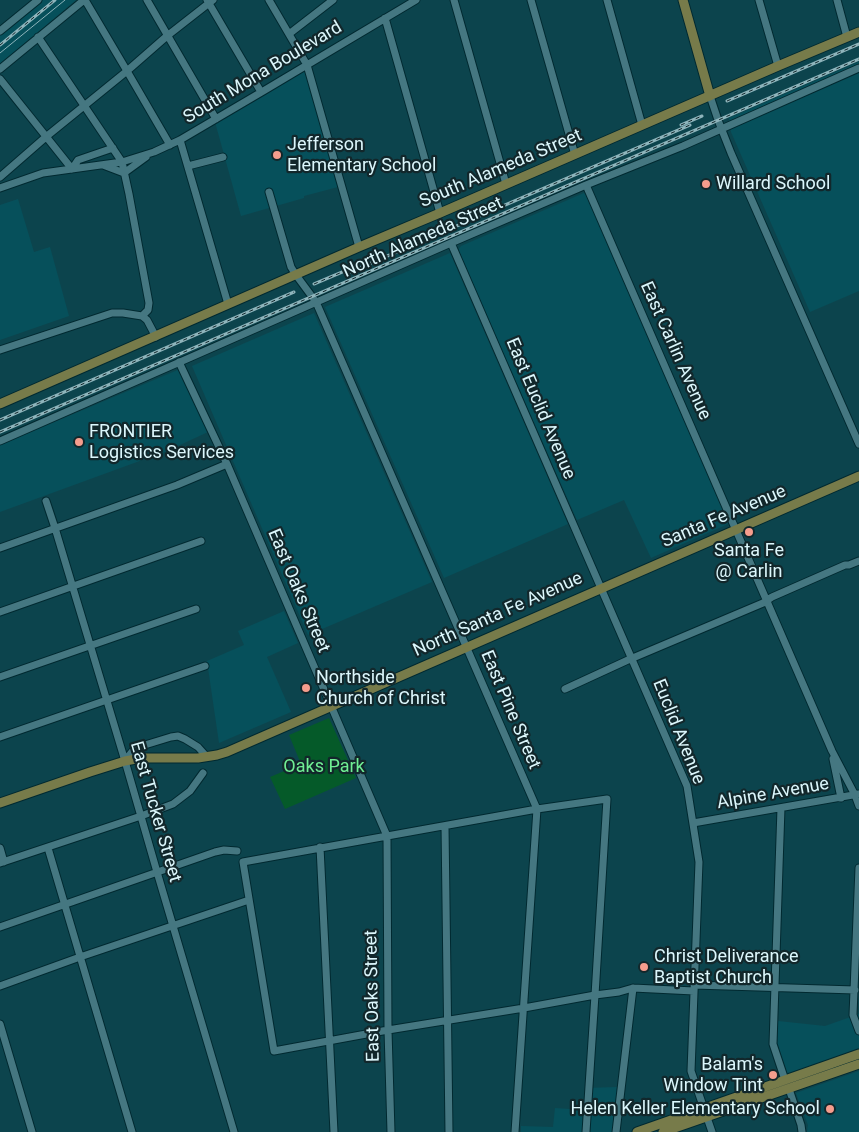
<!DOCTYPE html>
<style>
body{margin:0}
canvas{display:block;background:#0c444d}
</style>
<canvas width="859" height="1132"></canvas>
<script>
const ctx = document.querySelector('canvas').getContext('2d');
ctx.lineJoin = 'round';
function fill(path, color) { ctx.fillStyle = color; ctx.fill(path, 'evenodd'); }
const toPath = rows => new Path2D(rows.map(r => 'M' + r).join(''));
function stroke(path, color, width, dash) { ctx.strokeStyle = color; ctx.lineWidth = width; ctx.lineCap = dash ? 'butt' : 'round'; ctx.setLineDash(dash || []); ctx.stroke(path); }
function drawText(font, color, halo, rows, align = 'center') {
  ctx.font = font + ' Roboto,sans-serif'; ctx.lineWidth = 4.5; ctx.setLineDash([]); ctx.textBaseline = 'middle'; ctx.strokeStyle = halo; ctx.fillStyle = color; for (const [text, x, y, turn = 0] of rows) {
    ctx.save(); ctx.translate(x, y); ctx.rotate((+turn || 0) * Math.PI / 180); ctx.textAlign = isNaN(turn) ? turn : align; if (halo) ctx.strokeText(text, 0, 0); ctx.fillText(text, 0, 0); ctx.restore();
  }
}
const built = toPath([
 [43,0,76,0,0,64,0,35],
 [859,62,859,291,810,312,731,132,729,118],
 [305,71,338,187,304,196,304,198,241,216,215,122],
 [584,193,587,196,729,522,726,525,651,558,624,500,577,520,458,250,461,246],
 [18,199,34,252,50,247,69,316,0,340,0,205],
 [450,253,568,524,444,578,325,307],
 [314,313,432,582,308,635,192,366],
 [180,369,208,432,167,451,0,512,0,445],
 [284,611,298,643,267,657,291,712,219,743,207,661,244,645,238,631],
 [859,1014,859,1048,786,1075,777,1045,778,1021,825,1026],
 [859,1071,859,1132,807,1132,808,1125,796,1093],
 [617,1087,613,1132,521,1132,521,1126,553,1127,555,1108,584,1110,586,1088]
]);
const green = toPath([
 [329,718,356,778,285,809,270,777,301,764,289,735]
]);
const minor = toPath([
 [85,0,127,71,170,145],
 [147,0,216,119],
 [207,0,261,92],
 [269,0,307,65,359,247],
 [454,0,506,184],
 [531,0,575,155],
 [607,0,642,125],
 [759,0,778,66],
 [837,0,847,37],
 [385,18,440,213],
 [0,31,38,0],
 [289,34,333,0],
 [38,37,122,162,129,194,149,303,148,310,142,316],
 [0,69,84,0],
 [0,79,72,169,78,160,113,148],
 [710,96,718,120,731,153,859,444],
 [180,140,228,304],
 [103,165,124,173,146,157],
 [188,166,223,157],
 [0,177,47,136,127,71,167,36,213,0],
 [586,185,832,751,855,795,859,806],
 [0,188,43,173,122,162,154,152,180,140,265,90,416,0],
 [269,192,291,267,296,275,316,302,537,809,515,1132],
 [451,243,687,786,699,862,691,1071,712,1132],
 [0,350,112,313,123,313,142,316,147,320,156,337],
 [179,362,227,464,387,836,388,1030,391,1132],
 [0,441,451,243,586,185,683,146,859,68],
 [46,501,55,528,125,761,157,872,234,1132],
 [0,548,177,485,227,464],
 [0,612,201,541],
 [0,677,196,609],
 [565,689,628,660,763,603,772,597,845,565,849,565,859,561],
 [0,737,205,666],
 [833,759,841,798],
 [125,761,135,748,171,737,178,736,185,739,198,747,207,757],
 [781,808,773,1044,785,1080],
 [693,823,859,794],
 [445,826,449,1132],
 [320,847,334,1132],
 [0,848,4,862],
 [48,848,132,1132],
 [0,863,141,816,173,804,190,791,203,773],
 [859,868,853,1015,859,1031],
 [0,927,215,852,224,850,237,851],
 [694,985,855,990],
 [0,986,80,957,249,900],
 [0,1024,32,1132],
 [789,1089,801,1125,802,1132],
 [586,1132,595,995,607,799,537,809,243,862,274,1051,388,1030,524,1008,595,995,619,992,633,988,694,991],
 [616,1132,633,988]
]);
const major = toPath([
 [683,0,710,96],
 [0,404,359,247,440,213,778,66,859,32],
 [0,803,90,772,125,761,142,758,198,758,217,755,227,752,859,476],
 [637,1132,859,1054],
 [663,1132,859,1064]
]);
const tram = toPath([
 [0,53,65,0]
]);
const rail = toPath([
 [0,45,55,0],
 [727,101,859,44],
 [681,125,702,116],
 [348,273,690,125],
 [314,284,354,267],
 [0,420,294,292],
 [0,432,859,59]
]);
const markers = [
 [277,155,5,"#f59d8d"],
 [706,184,5,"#f59d8d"],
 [79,442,5,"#f59d8d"],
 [749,532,5,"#f59d8d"],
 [306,688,5,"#f59d8d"],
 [644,967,5,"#f59d8d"],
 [773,1075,5,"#f59d8d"],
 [830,1109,5,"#f59d8d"]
];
const streetNames = [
 ["South Mona Boulevard",263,73,-31],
 ["South Alameda Street",501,169,-23],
 ["North Alameda Street",423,238,-24],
 ["East Carlin Avenue",675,351,66],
 ["East Euclid Avenue",540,409,67],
 ["Santa Fe Avenue",724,517,-23],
 ["East Oaks Street",298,591,67],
 ["North Santa Fe Avenue",498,615,-24],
 ["East Pine Street",510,710,67],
 ["Euclid Avenue",678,732,68],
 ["Alpine Avenue",773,794,-10],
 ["East Tucker Street",155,812,74],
 ["East Oaks Street",373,996,-91]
];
const poiNames = [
 ["Jefferson",287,145],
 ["Elementary School",287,166],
 ["Willard School",716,184],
 ["FRONTIER",89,432],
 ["Logistics Services",89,453],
 ["Santa Fe",749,551,"center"],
 ["@ Carlin",749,572,"center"],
 ["Northside",316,678],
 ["Church of Christ",316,699],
 ["Christ Deliverance",654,957],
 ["Baptist Church",654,978],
 ["Balam's",763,1065,"right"],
 ["Window Tint",763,1086,"right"],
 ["Helen Keller Elementary School",820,1109,"right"]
];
const parkNames = [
 ["Oaks Park",324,767]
];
fill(built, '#06505b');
fill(green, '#055a29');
stroke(minor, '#002930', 9);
stroke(major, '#002930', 11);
stroke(minor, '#457781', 7);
stroke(major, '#777b4a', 9);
stroke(tram, '#8eb4bb', 1);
stroke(rail, '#8eb4bb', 3);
stroke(rail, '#12272b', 1, [4]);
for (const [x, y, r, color] of markers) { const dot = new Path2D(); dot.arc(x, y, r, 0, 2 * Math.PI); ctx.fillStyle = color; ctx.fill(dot); stroke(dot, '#12272b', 2); }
drawText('18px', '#dcf7fc', '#12272b', streetNames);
drawText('18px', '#dcf7fc', '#12272b', poiNames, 'left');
drawText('18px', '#70ef94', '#12272b', parkNames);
</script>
